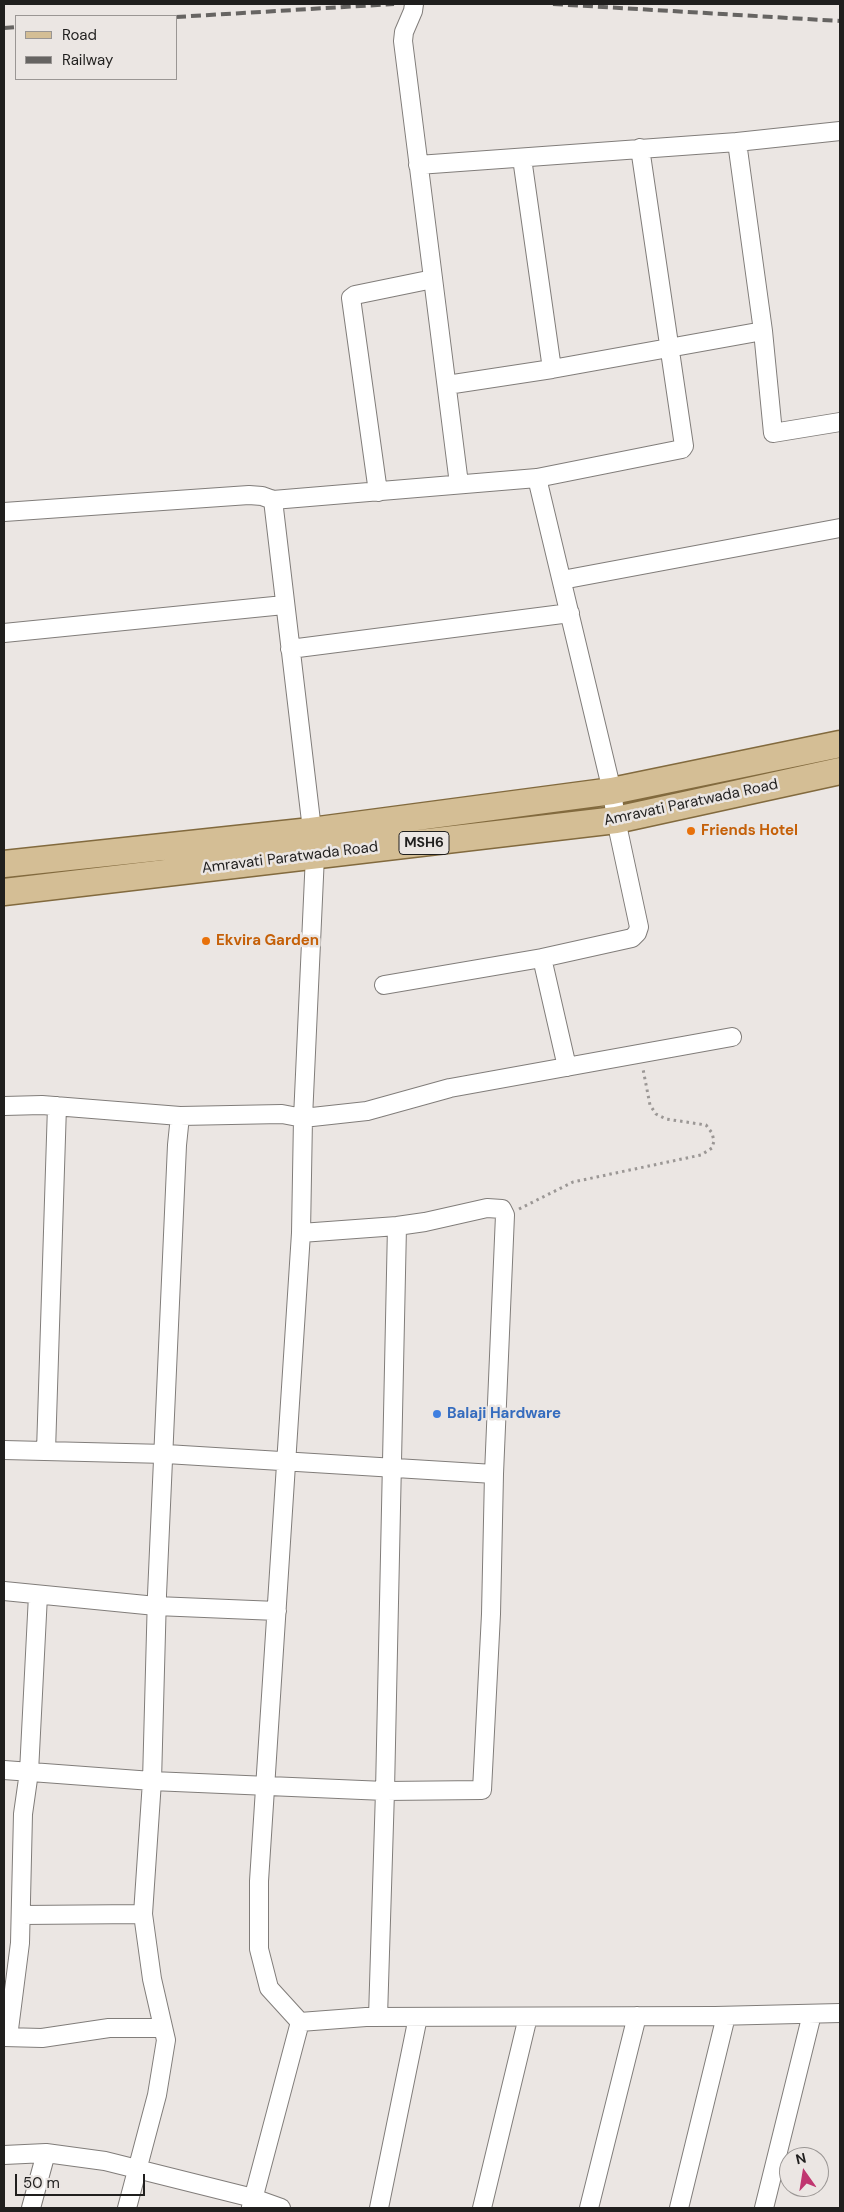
<!DOCTYPE html>
<style>
body{margin:0}
#map{position:relative;width:844px;height:2212px;overflow:hidden;background:#ebe6e3;font-family:"DM Sans",sans-serif}
canvas{display:block}
.frame{position:absolute;inset:0;border:5px solid #201f1e;pointer-events:none}
.legend{position:absolute;left:15px;top:15px;width:162px;height:65px;box-sizing:border-box;background:#ebe6e3;border:1px solid #9a9694;margin:0;padding:6px 9px;list-style:none;font-size:15px;color:#201f1e}
.legend li{display:flex;align-items:center;gap:10px;height:25px}
.legend b{width:25px;border:1px solid #9a9694}
.north{position:absolute;left:779px;top:2147px;width:50px;height:50px;box-sizing:border-box;background:#ebe6e3;border:1px solid #9a9694;border-radius:50%;rotate:347deg;font-size:14px;font-weight:700;line-height:20px;text-align:center;color:#201f1e}
.north::after{content:'';display:block;margin:auto;width:18px;height:22px;background:#c03670;clip-path:polygon(50% 0,100% 100%,50% 72%,0 100%)}
.scale{position:absolute;left:15px;top:2174px;width:130px;height:22px;box-sizing:border-box;border:2px solid #201f1e;border-top:0;padding-left:6px;font-size:15px;line-height:18px;white-space:nowrap;color:#201f1e;-webkit-text-stroke:4px #ebe6e3;paint-order:stroke}
</style>
<div id="map">
<canvas width="844" height="2212"></canvas>
<div class="frame"></div>
<ul class="legend">
<li><b style="height:6px;background:#d4be95"></b>Road</li>
<li><b style="height:6px;background:#666462"></b>Railway</li>
</ul>
<div class="north">N</div>
<div class="scale">50 m</div>
</div>
<script>
const ctx = document.querySelector('canvas').getContext('2d');
ctx.lineJoin = 'round';
const toPath = rows => new Path2D(rows.map(r => 'M' + r).join(''));
function stroke(path, color, width, dash) { ctx.strokeStyle = color; ctx.lineWidth = width; ctx.lineCap = dash ? 'butt' : 'round'; ctx.setLineDash(dash || []); ctx.stroke(path); }
function drawText(font, color, halo, rows, align = 'center') {
  ctx.font = font + ' "DM Sans",sans-serif'; ctx.lineWidth = 5; ctx.setLineDash([]); ctx.textBaseline = 'middle'; ctx.strokeStyle = halo; ctx.fillStyle = color; for (const [text, x, y, turn = 0] of rows) {
    ctx.save(); ctx.translate(x, y); ctx.rotate((+turn || 0) * Math.PI / 180); ctx.textAlign = isNaN(turn) ? turn : align; if (halo) ctx.strokeText(text, 0, 0); ctx.fillText(text, 0, 0); ctx.restore();
  }
}
const path = toPath([
 [519,1209,573,1182,701,1155,712,1148,714,1141,712,1133,706,1125,666,1119,656,1114,650,1105,643,1069]
]);
const minor = toPath([
 [414,4,413,11,404,32,403,41,459,484],
 [737,142,763,331,773,433,840,422],
 [522,158,552,369],
 [418,165,737,142,840,131],
 [447,385,552,369,763,331],
 [378,492,351,298,355,295,433,279],
 [273,500,315,855,303,1118,301,1233,259,1881,259,1949,269,1988,300,2022,366,2017,715,2016,840,2013],
 [4,512,249,495,262,496,273,500,537,478,682,449,684,446,640,148],
 [562,580,840,528],
 [4,633,284,605],
 [290,649,570,613],
 [542,958,567,1067],
 [384,985,542,958,632,938,637,933,639,927,616,820,612,791,537,478],
 [4,1106,42,1105,180,1116,282,1114,303,1118,367,1111,450,1088,732,1037],
 [4,1450,166,1454,494,1474],
 [46,1451,57,1106],
 [4,1591,156,1606,277,1611],
 [4,1770,152,1781,385,1791,482,1790,491,1614,494,1474,505,1215,502,1209,487,1208,425,1222,397,1226,301,1233],
 [21,1915,143,1914],
 [378,2017,385,1791,397,1226],
 [4,2037,42,2038,109,2028,163,2028],
 [8,2037,20,1943,23,1814,29,1772,38,1595],
 [4,2155,46,2153,105,2161,253,2198,281,2208],
 [251,2207,300,2022],
 [31,2208,46,2153],
 [127,2208,157,2095,166,2040,152,1979,143,1914,152,1781,157,1595,177,1145,180,1116],
 [379,2208,418,2017],
 [482,2208,528,2017],
 [589,2208,637,2016],
 [679,2208,726,2016],
 [764,2208,812,2014]
]);
const primary = toPath([
 [4,864,311,831,612,791,840,744],
 [4,892,616,820,840,771]
]);
const rail = toPath([
 [553,4,840,21],
 [176,17,394,4],
 [4,28,16,27]
]);
const markers = [
 [691,831,5,"#e8710a"],
 [206,941,5,"#e8710a"],
 [437,1414,5,"#3f7fe0"]
];
const shields = [
 [424,843,50]
];
const shieldNames = [
 ["MSH6",424,843]
];
const streetNames = [
 ["Amravati Paratwada Road",691,803,-12],
 ["Amravati Paratwada Road",290,858,-7]
];
const foodNames = [
 ["Friends Hotel",701,831],
 ["Ekvira Garden",216,941]
];
const shopNames = [
 ["Balaji Hardware",447,1414]
];
stroke(minor, '#817d7a', 20);
stroke(primary, '#826a3e', 29);
stroke(path, '#9b9795', 3, [2.5, 4]);
stroke(minor, '#fff', 18);
stroke(primary, '#d4be95', 26);
stroke(rail, '#666462', 4, [10, 5]);
for (const [x, y, r, color] of markers) { const dot = new Path2D(); dot.arc(x, y, r, 0, 2 * Math.PI); ctx.fillStyle = color; ctx.fill(dot); stroke(dot, '#ebe6e3', 2); }
for (const [x, y, w] of shields) { const box = new Path2D(); box.roundRect(x - w / 2, y - 11.5, w, 23, 4); ctx.fillStyle = '#ebe6e3'; ctx.fill(box); stroke(box, '#201f1e', 1); }
drawText('bold 14px', '#201f1e', null, shieldNames);
drawText('15px', '#201f1e', '#ebe6e3', streetNames);
drawText('bold 15px', '#c56008', '#ebe6e3', foodNames, 'left');
drawText('bold 15px', '#366cbe', '#ebe6e3', shopNames, 'left');
</script>
